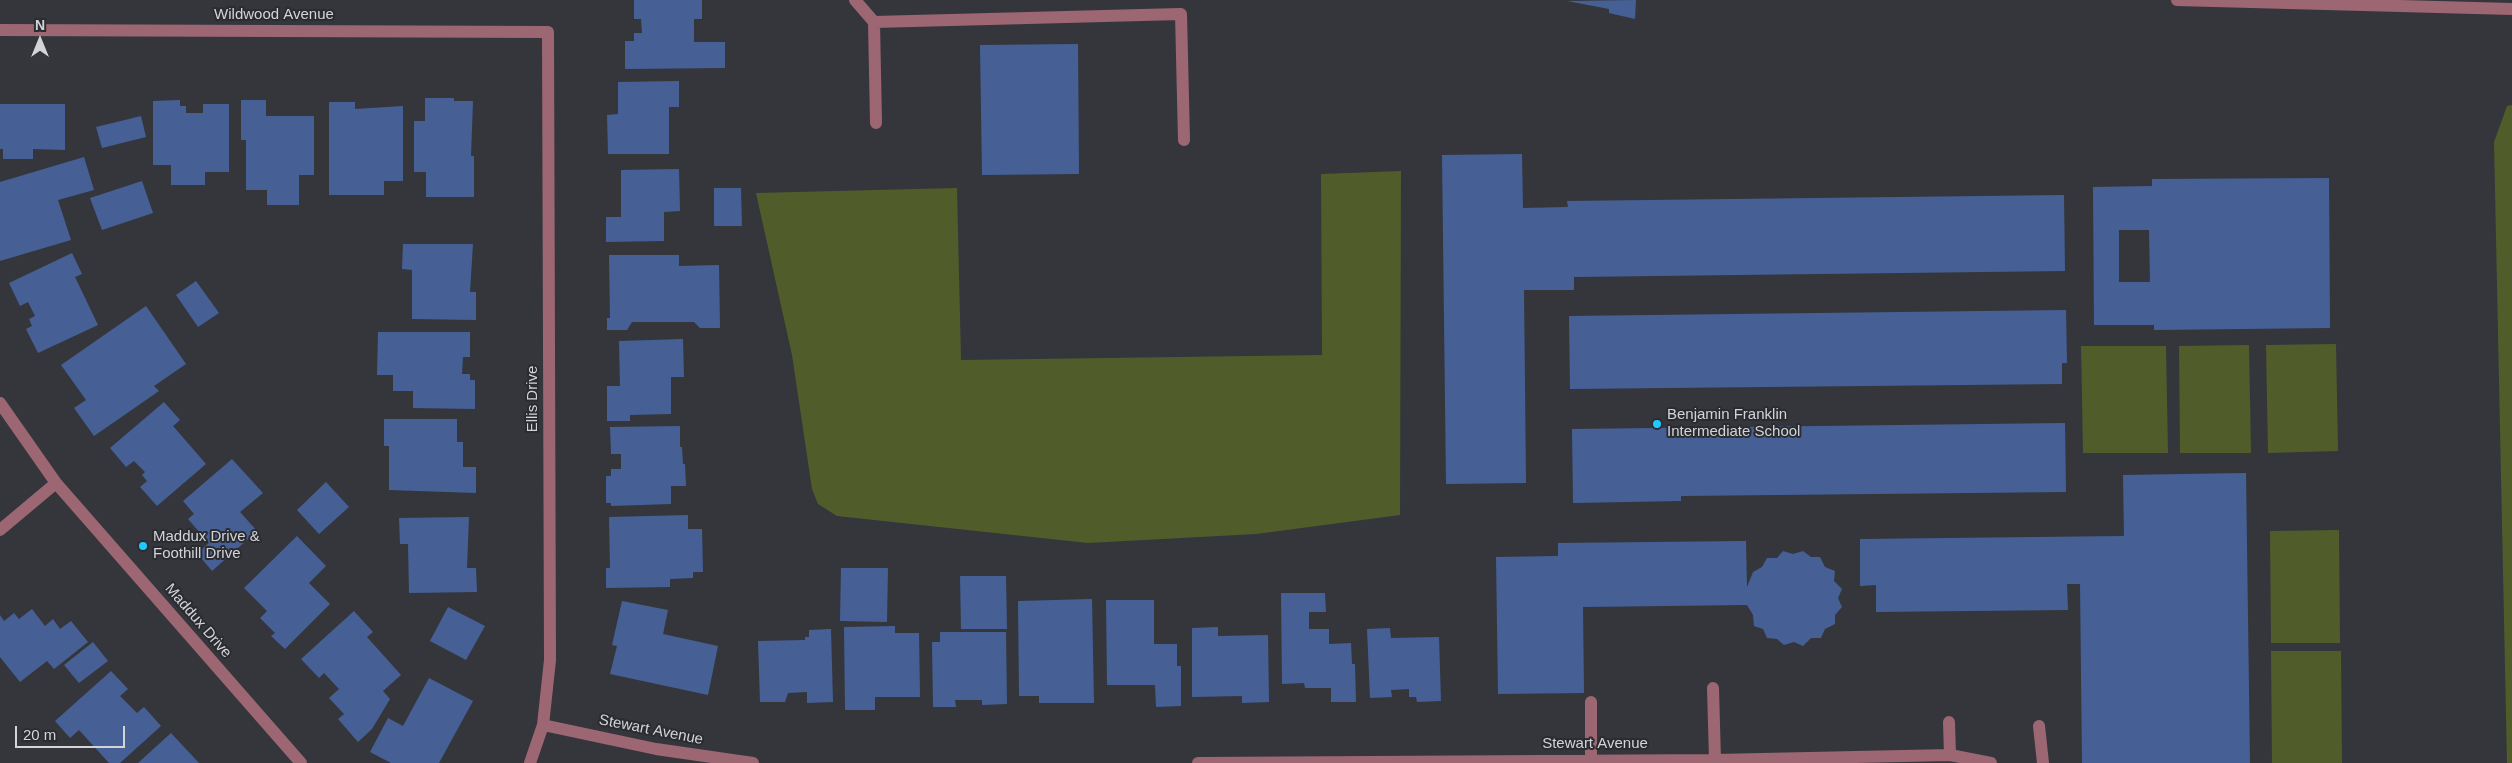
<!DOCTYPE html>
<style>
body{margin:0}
#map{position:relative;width:2512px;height:763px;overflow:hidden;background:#34363b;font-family:Helvetica,sans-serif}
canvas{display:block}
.north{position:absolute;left:15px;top:15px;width:50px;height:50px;-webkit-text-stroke:4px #2a2c31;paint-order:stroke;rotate:0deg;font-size:14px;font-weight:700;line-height:20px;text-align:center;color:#d3d4d8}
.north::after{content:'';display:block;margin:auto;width:18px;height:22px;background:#d3d4d8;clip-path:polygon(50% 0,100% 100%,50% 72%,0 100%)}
.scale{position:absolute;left:15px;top:726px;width:110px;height:22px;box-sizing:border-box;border:2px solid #d3d4d8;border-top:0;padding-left:6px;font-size:15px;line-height:18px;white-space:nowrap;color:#d3d4d8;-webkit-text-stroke:4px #2a2c31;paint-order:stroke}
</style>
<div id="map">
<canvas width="2512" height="763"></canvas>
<div class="north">N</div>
<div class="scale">20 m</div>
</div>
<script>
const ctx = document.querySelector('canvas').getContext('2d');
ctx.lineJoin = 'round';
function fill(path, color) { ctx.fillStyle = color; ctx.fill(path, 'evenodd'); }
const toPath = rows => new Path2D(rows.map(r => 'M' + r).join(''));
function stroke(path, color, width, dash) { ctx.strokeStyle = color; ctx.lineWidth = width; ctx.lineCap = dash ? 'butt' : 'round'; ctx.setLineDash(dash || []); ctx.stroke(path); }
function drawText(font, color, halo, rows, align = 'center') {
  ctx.font = font + ' Helvetica,sans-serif'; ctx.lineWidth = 4; ctx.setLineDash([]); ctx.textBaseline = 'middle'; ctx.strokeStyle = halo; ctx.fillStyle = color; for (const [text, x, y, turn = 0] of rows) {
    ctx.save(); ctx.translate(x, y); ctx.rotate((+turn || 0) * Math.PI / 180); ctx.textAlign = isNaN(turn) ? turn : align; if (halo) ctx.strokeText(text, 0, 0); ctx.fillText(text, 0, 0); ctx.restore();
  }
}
const green = toPath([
 [2512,105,2512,763,2507,763,2494,142,2507,106],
 [1401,171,1400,515,1256,534,1088,543,837,516,818,504,812,489,792,355,756,193,957,188,961,360,1322,355,1321,174],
 [2336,344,2338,451,2268,453,2266,345],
 [2249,345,2251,453,2180,453,2179,346],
 [2081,346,2166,346,2168,453,2083,453],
 [2339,530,2340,643,2271,643,2270,531],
 [2271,651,2341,651,2342,763,2272,763]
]);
const building = toPath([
 [634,0,702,0,702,19,694,19,694,42,725,42,725,68,625,69,625,41,634,41,634,33,642,33,641,19,634,19],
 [1636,0,1635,19,1609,13,1609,9,1567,1],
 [1078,44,1079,174,982,175,980,45],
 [679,81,679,107,669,107,669,154,608,154,607,115,618,114,618,82],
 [425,98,454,98,454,101,473,101,471,156,474,156,474,197,426,197,426,172,414,172,414,121,425,121],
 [180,100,180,106,186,106,186,113,203,113,203,104,229,104,229,172,205,172,205,185,171,185,171,165,153,165,153,101],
 [241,100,266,100,266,116,314,116,314,175,299,175,299,205,267,205,267,190,246,190,246,140,241,140],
 [329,102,355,102,355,109,403,106,403,181,384,181,384,195,329,195],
 [0,104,65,104,65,150,33,149,33,159,3,159,3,149,0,149],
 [141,116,146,137,102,148,96,127],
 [1522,154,1523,208,1568,207,1567,201,2064,195,2065,271,1574,277,1574,290,1524,290,1526,483,1446,484,1442,155],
 [84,157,94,190,58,200,71,240,0,261,0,182],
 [679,169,680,211,664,212,664,241,606,242,606,217,621,217,621,170],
 [2329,178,2330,328,2154,330,2154,325,2094,325,2093,187,2152,186,2152,179],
 [2119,230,2149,230,2150,282,2119,282],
 [142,181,153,213,102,230,90,198],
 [714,188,741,188,742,226,714,226],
 [403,244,473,244,470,292,476,292,476,320,412,319,412,270,402,269],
 [72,253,82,274,75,277,98,325,38,353,26,329,32,326,29,319,35,316,28,302,20,306,9,283],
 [609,255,679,255,679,266,719,265,720,328,700,328,694,322,632,322,627,330,607,330,607,318,610,318],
 [196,281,219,313,198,327,176,295],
 [146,306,186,364,154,386,159,391,94,436,74,408,86,400,61,365],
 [2066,310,2067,363,2062,363,2062,384,1570,389,1569,316],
 [378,332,470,332,470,357,463,357,462,374,470,374,470,380,475,380,475,409,413,408,413,391,393,391,393,375,377,375],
 [683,339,684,377,671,377,671,414,630,415,630,421,607,421,607,386,620,386,619,341],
 [164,402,180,420,173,426,206,464,157,506,140,487,147,481,142,475,145,472,134,461,126,467,110,448],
 [384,419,457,419,457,442,463,442,463,467,476,467,476,493,389,490,389,446,384,446],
 [2065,423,2066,492,1681,496,1681,501,1573,503,1572,429],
 [680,426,680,447,682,447,683,464,685,464,686,486,671,486,671,504,611,506,611,503,606,503,606,476,611,476,611,469,621,469,621,454,611,454,610,427],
 [232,459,263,493,240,512,257,531,212,571,197,553,209,543,188,519,194,514,183,501],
 [2246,473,2250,763,2082,763,2080,584,2067,584,2068,610,1876,612,1876,585,1860,586,1860,539,2124,536,2123,475],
 [326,482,349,507,319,534,297,510],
 [688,515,688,529,702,529,703,572,693,572,693,578,670,579,670,587,606,588,606,568,610,568,609,517],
 [469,517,467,568,476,568,477,592,409,593,408,544,400,544,399,518],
 [297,536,326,566,309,583,330,604,285,649,271,636,275,633,260,618,267,611,244,588],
 [1746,541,1747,587,1753,572,1762,567,1767,558,1777,558,1783,551,1793,554,1803,551,1811,557,1820,557,1825,567,1835,571,1834,581,1842,589,1838,598,1842,607,1835,615,1835,624,1825,629,1821,638,1811,638,1803,646,1794,642,1784,645,1777,639,1767,638,1763,629,1754,626,1753,615,1747,605,1583,607,1584,693,1498,694,1496,557,1558,556,1558,543],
 [841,568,888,568,887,622,840,621],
 [960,576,1006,576,1007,629,961,629],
 [1281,593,1325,593,1326,612,1309,612,1309,629,1329,629,1329,644,1351,643,1352,664,1355,664,1356,702,1331,702,1331,688,1305,688,1304,683,1282,684],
 [1092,599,1094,703,1039,703,1039,696,1019,696,1018,601],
 [1106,600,1154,600,1154,644,1177,644,1177,666,1181,666,1181,706,1156,707,1155,685,1107,685],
 [622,601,668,610,663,634,718,646,708,695,610,674,617,646,612,645],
 [448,607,485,626,466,660,430,641],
 [32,609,45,626,53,619,60,629,71,621,88,642,54,669,47,661,20,682,0,657,0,615,4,621,14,613,19,619],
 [354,611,373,632,367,637,401,675,383,691,390,699,372,729,358,742,338,719,344,714,329,698,339,689,324,673,319,678,301,659],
 [895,626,895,633,919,633,920,697,875,697,875,710,845,710,844,627],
 [1218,627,1218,636,1268,635,1269,702,1242,703,1242,696,1192,697,1192,628],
 [1390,628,1391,638,1439,637,1441,701,1417,702,1416,697,1409,697,1409,689,1391,690,1392,697,1370,698,1367,629],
 [831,629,833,702,807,703,807,692,788,693,785,702,760,702,758,641,805,640,805,637,809,637,809,630],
 [940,632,1006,632,1007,704,982,705,982,700,955,700,956,707,933,707,932,642,940,642],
 [93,642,108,661,79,683,64,665],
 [111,671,128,689,120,696,137,713,144,707,161,726,120,763,109,763,79,730,70,738,55,721],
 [429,678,473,701,439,763,391,763,370,752,388,718,403,726],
 [171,733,199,763,138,763]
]);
const minor = toPath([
 [855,0,874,22,876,123],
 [2177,0,2512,9],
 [874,22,1181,14,1184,140],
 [0,30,548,32,550,660,543,725,530,763],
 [0,403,56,483,301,763],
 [0,530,56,483],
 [1713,688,1715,760],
 [1591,702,1591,761],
 [1949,722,1950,755],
 [543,725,656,749,753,763],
 [2039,726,2043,763],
 [1198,763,1715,760,1950,755,1991,763]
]);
const markers = [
 [1657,424,5,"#20c9fd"],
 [143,546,5,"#20c9fd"]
];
const streetNames = [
 ["Wildwood Avenue",274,15],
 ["Ellis Drive",533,399,-90],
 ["Maddux Drive",198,621,49],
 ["Stewart Avenue",651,730,11],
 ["Stewart Avenue",1595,744]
];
const poiNames = [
 ["Benjamin Franklin",1667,415],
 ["Intermediate School",1667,432],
 ["Maddux Drive &",153,537],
 ["Foothill Drive",153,554]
];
fill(green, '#515c2b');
fill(building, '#466096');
stroke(minor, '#9c6772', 12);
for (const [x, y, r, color] of markers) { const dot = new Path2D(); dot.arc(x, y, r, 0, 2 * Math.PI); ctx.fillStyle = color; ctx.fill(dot); stroke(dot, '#2a2c31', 2); }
drawText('15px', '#d3d4d8', '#2a2c31', streetNames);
drawText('15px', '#d3d4d8', '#2a2c31', poiNames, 'left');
</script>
